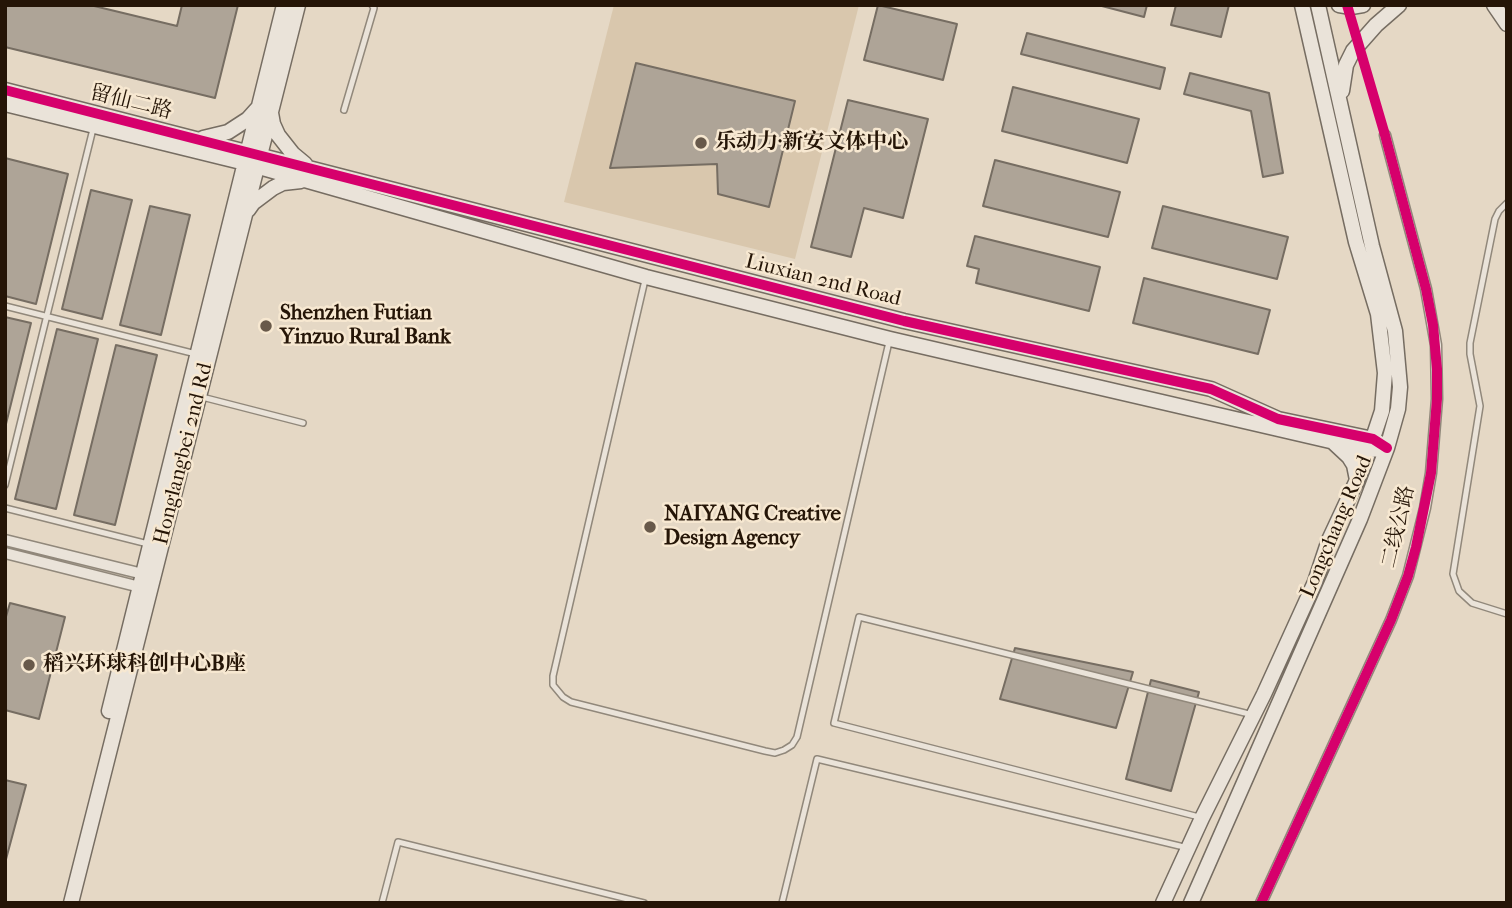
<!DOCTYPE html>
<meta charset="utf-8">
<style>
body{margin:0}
#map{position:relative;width:1512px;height:908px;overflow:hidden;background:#e5d8c5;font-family:"IM FELL French Canon",serif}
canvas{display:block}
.frame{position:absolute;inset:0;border:7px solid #251507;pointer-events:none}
</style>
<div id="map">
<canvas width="1512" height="908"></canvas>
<div class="frame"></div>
</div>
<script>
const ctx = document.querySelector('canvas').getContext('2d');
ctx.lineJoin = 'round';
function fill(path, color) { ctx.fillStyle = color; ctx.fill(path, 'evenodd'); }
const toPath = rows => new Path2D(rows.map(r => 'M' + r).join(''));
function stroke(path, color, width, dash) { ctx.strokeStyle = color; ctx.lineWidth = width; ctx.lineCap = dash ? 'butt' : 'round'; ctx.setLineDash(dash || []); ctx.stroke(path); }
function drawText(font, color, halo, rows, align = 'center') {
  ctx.font = font + ' "IM FELL French Canon","Noto Serif SC",serif'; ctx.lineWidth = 5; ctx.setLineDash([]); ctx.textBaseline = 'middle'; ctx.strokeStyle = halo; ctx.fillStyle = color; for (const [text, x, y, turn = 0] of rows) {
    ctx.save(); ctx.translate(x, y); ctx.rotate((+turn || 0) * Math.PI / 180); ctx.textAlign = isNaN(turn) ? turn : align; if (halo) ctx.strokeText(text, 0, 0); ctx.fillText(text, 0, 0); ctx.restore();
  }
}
const green = toPath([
 [614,5,859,5,795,259,564,202]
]);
const building = toPath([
 [5,5,90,5,177,26,182,5,238,5,215,98,5,47,5,5],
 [878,5,957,24,943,80,864,60,878,5],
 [1098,5,1147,5,1144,17,1098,5],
 [1176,5,1229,5,1221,37,1171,25,1176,5],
 [1027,33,1165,68,1160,89,1021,54,1027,33],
 [636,63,795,101,769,207,718,194,717,164,610,168,636,63],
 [1190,73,1269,93,1283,173,1263,177,1251,111,1184,94,1190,73],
 [1013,87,1139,119,1127,163,1002,131,1013,87],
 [848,100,928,119,903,218,864,208,851,257,811,247,848,100],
 [5,158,68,174,36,304,5,296,5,158],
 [995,160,1120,192,1108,237,983,206,995,160],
 [91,190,132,200,102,319,62,309,91,190],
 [150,206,190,215,161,335,120,325,150,206],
 [1163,206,1288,237,1277,279,1152,248,1163,206],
 [975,236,1100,267,1089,311,976,283,979,269,967,266,975,236],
 [1144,278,1270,310,1258,354,1133,323,1144,278],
 [5,317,31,323,5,428,5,317],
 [57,329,98,339,56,509,15,499,57,329],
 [116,345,157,355,115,525,74,515,116,345],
 [10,603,65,617,39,719,5,710,5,620,10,603],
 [1015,648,1133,672,1116,728,1000,699,1015,648],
 [1151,680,1199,692,1171,791,1126,779,1151,680],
 [5,780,26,785,5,863,5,780]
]);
const lane = toPath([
 [344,110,374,8,372,5],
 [1507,203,1499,211,1495,219,1470,343,1470,354,1480,406,1453,574,1459,591,1472,603,1507,614],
 [645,280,553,676,553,685,563,697,571,702,765,751,775,753,784,750,792,745,797,737,889,342],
 [5,306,196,354],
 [202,397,303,423],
 [5,485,93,129],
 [5,508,148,544],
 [1199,817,834,723,859,617,1253,715],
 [382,903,398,842,644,903],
 [782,903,817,759,1188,848]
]);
const street = toPath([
 [5,540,143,574,152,582,140,587,5,553],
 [1261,903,1391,620,1408,576,1425,508,1431,473,1437,399,1436,345,1426,289,1385,135]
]);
const secondary = toPath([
 [1339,5,1351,7,1363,5],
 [1494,5,1507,24],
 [5,90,904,321,1211,389,1278,419,1373,439,1387,448],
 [1342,91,1346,65,1353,51,1376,25,1399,5],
 [5,104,245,163,646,277,890,339,1369,450,1387,448],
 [271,113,273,124,278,135,293,154,305,164],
 [203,138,228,132,248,119,257,109],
 [248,210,253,203,273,188,283,183,301,181],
 [1334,443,1349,457,1354,465,1357,480],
 [109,711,284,5],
 [71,903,298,5],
 [1163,903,1202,818,1264,694,1315,582,1329,540,1364,465,1382,411,1385,373,1378,314,1356,242,1302,5],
 [1191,903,1360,519,1387,448,1398,409,1400,387,1395,331,1372,246,1318,5]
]);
const cycleway = toPath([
 [5,90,904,321,1211,389,1278,419,1373,439,1387,448],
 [1261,903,1391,620,1408,576,1416,547,1431,473,1437,399,1437,369,1433,325,1426,289,1385,135,1347,5]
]);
const markers = [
 [701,143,7,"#68594a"],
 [266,326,7,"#68594a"],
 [650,527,7,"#68594a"],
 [29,665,7,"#68594a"]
];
const streetNames = [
 ["留仙二路",131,103,14],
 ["Liuxian 2nd Road",823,281,14],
 ["Honglangbei 2nd Rd",184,454,-76],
 ["Longchang Road",1337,527,-67],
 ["二线公路",1399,527,-77]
];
const poiNames = [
 ["乐动力·新安文体中心",715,143],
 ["Shenzhen Futian",280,314],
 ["Yinzuo Rural Bank",280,338],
 ["NAIYANG Creative",664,515],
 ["Design Agency",664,539],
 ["稻兴环球科创中心B座",43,665]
];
fill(green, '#d9c7ad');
fill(building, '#aea497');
stroke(building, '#766d62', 2);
stroke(lane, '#91887b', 8);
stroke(street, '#91887b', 13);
stroke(secondary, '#766d62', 17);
stroke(lane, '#eae3d9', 5);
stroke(street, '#eae3d9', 10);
stroke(secondary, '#eae3d9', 14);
stroke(cycleway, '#d6006c', 10);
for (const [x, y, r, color] of markers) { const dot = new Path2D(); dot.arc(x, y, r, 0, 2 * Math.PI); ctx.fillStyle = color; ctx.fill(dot); stroke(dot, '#f7e8d1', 2.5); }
drawText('21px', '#251507', '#f7e8d1', streetNames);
drawText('bold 21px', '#251507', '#f7e8d1', poiNames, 'left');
</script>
